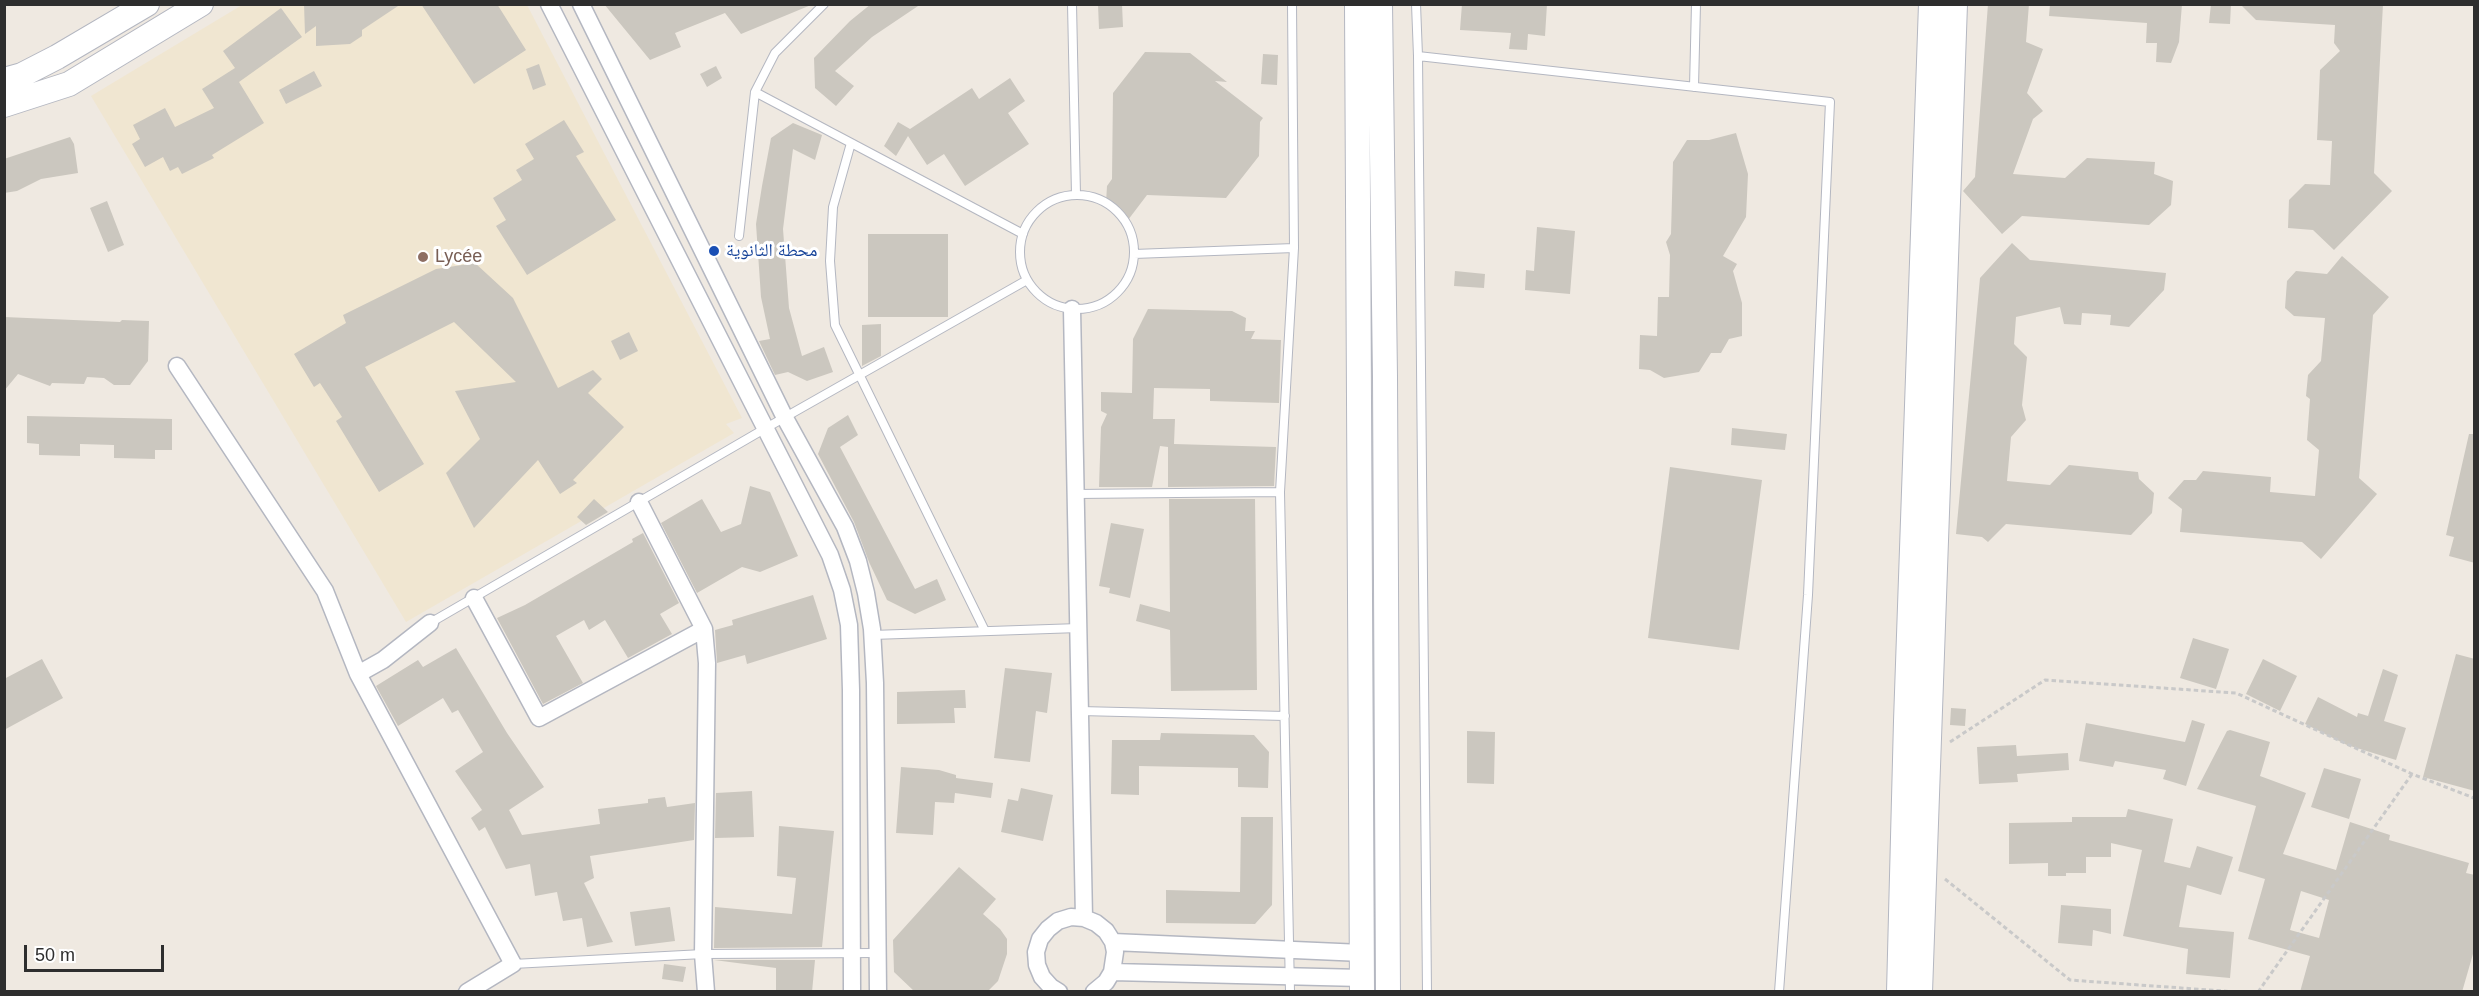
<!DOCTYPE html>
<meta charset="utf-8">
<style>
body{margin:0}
#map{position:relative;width:2479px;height:996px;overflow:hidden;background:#efe9e1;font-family:Arial,sans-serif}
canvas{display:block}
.frame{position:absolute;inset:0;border:6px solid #2e2e2e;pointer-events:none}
.scale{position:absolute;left:24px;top:945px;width:140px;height:27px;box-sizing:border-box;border:3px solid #2e2e2e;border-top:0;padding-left:8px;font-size:18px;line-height:21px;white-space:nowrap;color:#2e2e2e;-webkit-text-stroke:4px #fff;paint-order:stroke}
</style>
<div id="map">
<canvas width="2479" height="996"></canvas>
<div class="frame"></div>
<div class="scale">50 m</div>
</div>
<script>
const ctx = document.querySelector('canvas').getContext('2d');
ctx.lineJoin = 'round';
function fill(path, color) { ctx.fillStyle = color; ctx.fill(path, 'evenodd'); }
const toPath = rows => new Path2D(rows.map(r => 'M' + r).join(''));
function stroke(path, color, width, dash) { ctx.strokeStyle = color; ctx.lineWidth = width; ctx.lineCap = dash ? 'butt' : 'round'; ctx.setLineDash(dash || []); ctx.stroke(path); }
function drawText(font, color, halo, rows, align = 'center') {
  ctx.font = font + ' Arial,"Noto Naskh Arabic",sans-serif'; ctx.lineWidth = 6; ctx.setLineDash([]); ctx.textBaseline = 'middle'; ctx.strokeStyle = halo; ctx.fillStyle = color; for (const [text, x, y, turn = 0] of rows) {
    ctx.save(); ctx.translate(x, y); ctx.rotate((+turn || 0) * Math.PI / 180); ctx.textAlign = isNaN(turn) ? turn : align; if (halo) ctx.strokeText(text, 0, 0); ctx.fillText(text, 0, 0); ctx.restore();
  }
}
const education = toPath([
 [242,5,527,5,742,418,726,424,734,433,406,622,91,96]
]);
const building = toPath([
 [304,4,401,4,362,30,362,36,350,44,316,46,316,26,305,34],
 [421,4,497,4,526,50,474,84],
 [604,4,811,4,811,5,741,34,725,13,675,33,681,47,650,60],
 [871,4,921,4,872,37,835,71,854,86,836,106,815,88,814,58,850,21],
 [1098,4,1122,4,1123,27,1099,29],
 [1462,4,1547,4,1545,36,1528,34,1527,50,1509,49,1511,33,1460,30],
 [1988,4,2029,4,2026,42,2043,49,2027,93,2043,111,2033,119,2013,174,2065,178,2087,158,2155,162,2154,174,2173,181,2171,205,2149,225,2022,216,2002,234,1963,191,1975,177],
 [2050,4,2182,4,2179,42,2171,63,2156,62,2157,43,2146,43,2147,23,2049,16],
 [2211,4,2231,4,2230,24,2209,23],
 [2240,4,2383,4,2374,173,2392,191,2334,250,2313,230,2288,228,2289,200,2305,184,2330,185,2332,141,2317,140,2320,70,2340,51,2334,43,2335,25,2256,20],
 [281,8,302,37,239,82,264,123,212,155,214,158,182,174,178,167,170,171,163,157,145,167,132,144,140,139,133,125,165,108,175,127,214,108,202,89,235,68,223,51],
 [1145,52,1190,53,1227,82,1215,81,1263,118,1260,122,1259,156,1226,198,1147,195,1128,220,1106,203,1107,186,1112,179,1113,93],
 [1263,54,1278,55,1277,85,1261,84],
 [539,64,546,85,533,90,526,69],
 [716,66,722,78,707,87,700,74],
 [314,71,322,86,286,104,279,90],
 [1010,78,1025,101,1008,113,1029,144,965,186,944,154,927,165,908,136,896,156,884,146,898,122,910,129,972,88,979,99],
 [564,120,584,152,576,156,616,220,527,275,496,226,506,220,493,198,522,180,516,170,534,159,525,144],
 [793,123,822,135,815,160,793,149,783,229,789,308,802,356,824,347,833,372,807,381,788,372,775,375,759,341,770,339,761,297,756,224,762,186,771,138],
 [1736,133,1748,174,1746,217,1723,256,1737,264,1733,271,1742,303,1742,336,1729,339,1721,353,1711,353,1699,372,1664,378,1650,370,1639,369,1640,335,1657,336,1658,297,1669,297,1670,255,1666,242,1671,234,1673,162,1687,140,1709,140],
 [70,137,74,144,78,173,41,179,17,191,4,193,4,159],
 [107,201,124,245,108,252,90,208],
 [1537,227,1575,231,1570,294,1525,290,1526,270,1534,271],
 [868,234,948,234,948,317,868,317],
 [2012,243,2030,260,2166,273,2164,290,2129,327,2110,325,2111,315,2082,313,2081,325,2064,324,2060,307,2016,317,2014,344,2027,357,2022,405,2026,420,2011,437,2007,481,2050,485,2069,465,2138,472,2139,479,2154,493,2152,513,2131,535,2006,524,1988,542,1982,537,1956,534,1980,278],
 [2342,256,2389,297,2373,315,2359,478,2377,494,2321,559,2302,542,2180,532,2182,509,2168,498,2184,480,2196,480,2203,471,2271,477,2270,492,2315,496,2319,450,2307,440,2310,399,2306,396,2308,375,2321,361,2325,318,2294,316,2285,308,2287,281,2296,271,2327,274],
 [475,263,513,298,558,388,593,370,602,379,588,393,624,427,573,480,577,483,560,494,538,460,474,528,446,473,480,439,455,391,516,382,454,322,365,367,424,464,379,492,336,421,342,417,320,383,314,387,294,354,346,323,343,315,436,269],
 [1455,271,1485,274,1484,288,1454,286],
 [1148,309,1232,311,1246,318,1245,331,1255,331,1251,339,1281,340,1279,403,1210,401,1210,389,1154,388,1153,419,1175,419,1174,444,1276,447,1274,486,1168,487,1168,447,1160,446,1152,487,1099,487,1101,427,1107,414,1101,411,1101,392,1132,393,1133,339],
 [4,317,120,322,122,320,149,321,148,361,130,385,114,385,104,378,87,377,84,384,52,383,50,386,18,374,4,391],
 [881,324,881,356,862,366,862,325],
 [629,332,638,351,620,360,611,341],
 [848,415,858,435,840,447,915,589,937,579,946,600,915,614,887,600,869,562,854,522,818,454,828,428],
 [27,416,172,419,172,450,155,450,155,459,114,458,114,445,80,444,80,456,39,455,39,444,27,443],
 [1732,428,1787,434,1785,450,1731,445],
 [2469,434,2475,434,2475,563,2449,556,2454,537,2446,535],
 [1670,467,1762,480,1739,650,1648,638],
 [750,486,770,492,798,556,760,572,742,567,697,593,661,523,702,499,721,532,741,524],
 [594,499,608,512,586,525,577,517],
 [1169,499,1255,499,1257,690,1171,691,1170,630,1136,621,1140,604,1170,612],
 [1111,523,1144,529,1130,598,1109,593,1110,588,1099,586],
 [643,533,679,603,660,614,672,634,628,658,605,620,589,630,584,620,556,636,583,683,543,704,497,618,525,605,633,542,632,539],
 [813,595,827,639,747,664,745,655,717,663,715,630,733,625,732,620],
 [2193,638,2229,649,2216,689,2180,678],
 [456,648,507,733,544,787,509,810,522,835,600,824,598,809,648,803,648,799,665,797,667,807,695,803,694,840,590,856,594,878,584,883,613,942,587,947,582,918,563,921,557,892,535,896,530,864,506,869,485,827,479,831,471,818,482,810,455,771,483,752,458,710,452,713,443,698,398,726,376,686,418,660,423,667],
 [2456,654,2475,659,2475,791,2423,777],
 [42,659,63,698,4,730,4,679],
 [2263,659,2297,676,2280,711,2246,694],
 [1005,668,1052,673,1047,713,1036,711,1030,762,994,758],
 [2383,669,2398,675,2384,721,2406,728,2396,760,2347,745,2305,724,2318,697,2357,717,2358,713,2368,716],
 [965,690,966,708,954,708,955,723,897,724,897,692],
 [1951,708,1966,709,1965,726,1950,725],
 [2192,720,2205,724,2186,786,2163,779,2166,770,2115,761,2113,767,2079,761,2086,723,2185,742],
 [2230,730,2270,742,2260,776,2306,793,2283,854,2336,870,2350,822,2390,835,2389,840,2469,863,2466,873,2475,875,2475,947,2462,992,2300,992,2310,956,2248,939,2265,879,2238,871,2256,806,2197,789,2227,731],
 [2301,891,2329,900,2319,938,2290,930],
 [1467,731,1495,732,1494,784,1467,783],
 [1161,733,1254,735,1269,752,1268,788,1238,787,1238,768,1139,766,1139,795,1111,794,1112,740,1160,740],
 [2016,745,2017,756,2068,753,2069,770,2017,774,2018,782,1979,784,1977,747],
 [901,767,939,770,956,775,956,778,993,783,991,798,955,793,954,803,935,802,933,835,896,833],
 [2324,768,2361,779,2349,819,2311,807],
 [1021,788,1053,795,1043,841,1001,832,1008,799,1018,801],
 [752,791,754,837,715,838,716,793],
 [2128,809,2173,819,2164,862,2190,868,2197,846,2233,857,2221,895,2187,885,2179,927,2234,932,2230,978,2186,974,2188,949,2123,936,2142,850,2111,843,2111,857,2086,857,2086,873,2066,873,2066,876,2048,876,2048,863,2009,864,2009,823,2072,822,2072,817,2126,817],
 [1241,817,1273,817,1272,905,1255,924,1166,923,1166,890,1240,892],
 [779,826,834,831,822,947,714,948,715,907,792,914,796,878,777,876],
 [959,867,996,899,983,914,1000,929,1007,939,1007,954,998,981,987,992,915,992,894,972,893,940],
 [2061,905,2111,909,2111,934,2093,930,2092,946,2058,943],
 [670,907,675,941,635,946,630,912],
 [714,960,815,960,812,992,776,992,776,968],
 [664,964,686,967,683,982,662,979]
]);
const path = toPath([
 [1950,742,2045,680,2236,693,2412,774,2474,798],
 [1945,879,2070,980,2237,992],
 [2258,992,2412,774]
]);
const lane = toPath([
 [1072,4,1076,195],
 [1416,4,1418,56,1830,102,1808,595,1779,992],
 [1418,56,1427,992],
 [1694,87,1696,4],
 [755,92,1023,234],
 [851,143,833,207,830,261,835,325,985,631],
 '1020 252a57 57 0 1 1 114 0a57 57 0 1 1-114 0Z',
 [739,236,755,92,775,53,824,4],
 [1134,254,1294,248],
 [1076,494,1280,492],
 [430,623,766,428,1027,280],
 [872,635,1079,628],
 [1080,711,1285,716],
 [513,964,703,954,877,953],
 [1290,992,1280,492,1294,248,1292,4]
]);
const street = toPath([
 [549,4,830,555,842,590,849,625,851,690,852,992],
 [581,4,785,418,845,527,858,561,866,593,872,629,875,683,878,992],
 [1072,309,1084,918],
 [177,366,325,591,358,674],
 [639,502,704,629,707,663,703,954,706,992],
 [474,598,539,718,704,629],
 [430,623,383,660,358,674,513,964,467,992],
 [1113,942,1362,953],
 [1112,972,1362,978],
 [1059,992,1051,987,1042,977,1037,965,1036,952,1040,939,1048,929,1058,921,1071,917,1084,918,1096,923,1106,931,1113,942,1115,952,1112,972,1106,982,1094,992]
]);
const secondary = toPath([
 [1357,4,1362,992],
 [1380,4,1385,377,1388,992],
 [4,80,22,75,57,57,147,4],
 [4,105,69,84,201,4],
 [1899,992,1906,721,1931,4],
 [1920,992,1955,4]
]);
const markers = [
 [714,251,6,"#1a4fb4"],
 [423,257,6,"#8d6e63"]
];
const transitNames = [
 ["محطة الثانوية",726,251]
];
const educationNames = [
 ["Lycée",435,257]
];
fill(education, '#f0e6d1');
fill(building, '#cbc7bf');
stroke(lane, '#b4b7c1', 10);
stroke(street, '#b4b7c1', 19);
stroke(secondary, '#b4b7c1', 26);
stroke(path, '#c9c9c9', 3, [4.5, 3]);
stroke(lane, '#fff', 8);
stroke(street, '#fff', 16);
stroke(secondary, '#fff', 24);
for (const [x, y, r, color] of markers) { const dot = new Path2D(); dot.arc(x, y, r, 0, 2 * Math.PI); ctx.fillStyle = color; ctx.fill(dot); stroke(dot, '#fff', 2); }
drawText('18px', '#164399', '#fff', transitNames, 'left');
drawText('18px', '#785e54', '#fff', educationNames, 'left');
</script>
